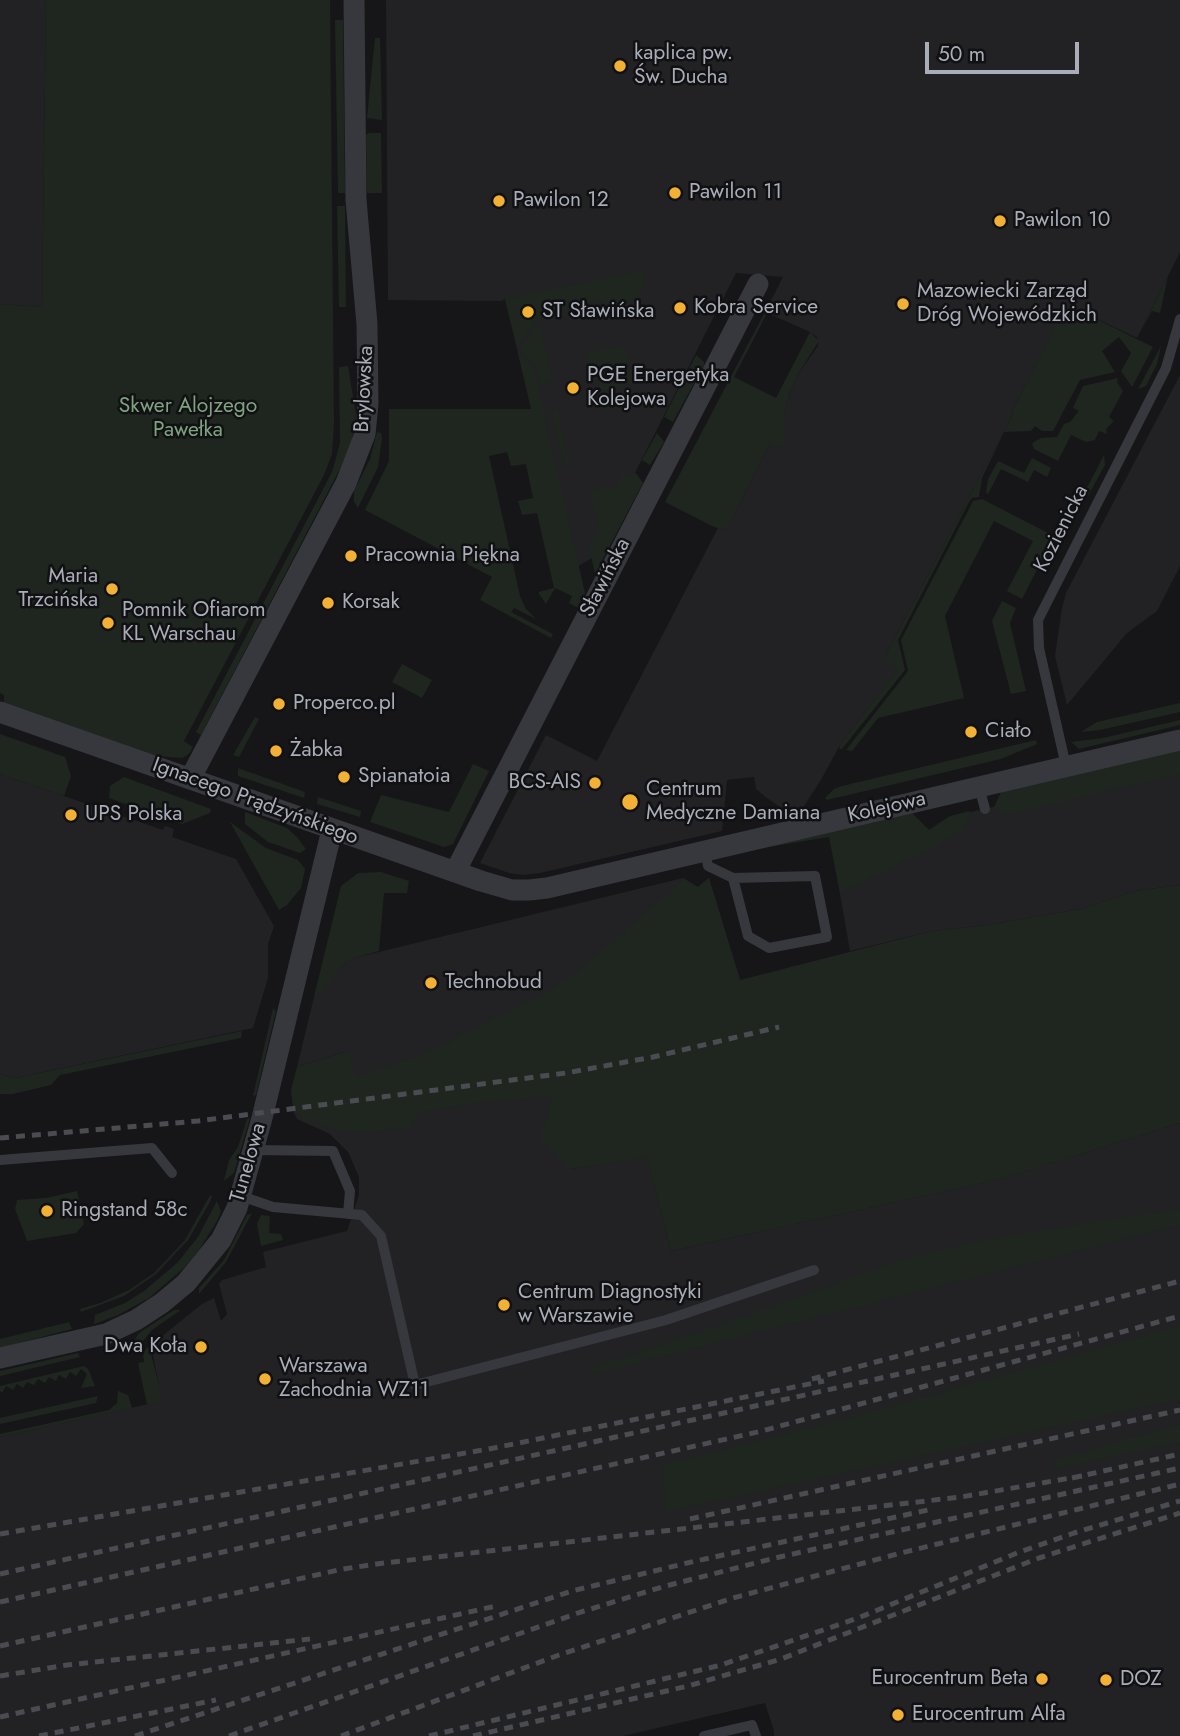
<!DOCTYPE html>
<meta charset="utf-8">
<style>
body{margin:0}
#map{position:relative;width:1180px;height:1736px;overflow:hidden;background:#161618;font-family:Jost,sans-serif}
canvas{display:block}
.scale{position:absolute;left:925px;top:42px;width:154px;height:32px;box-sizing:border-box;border:4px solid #a8adb8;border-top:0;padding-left:9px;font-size:21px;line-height:24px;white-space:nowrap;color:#a8adb8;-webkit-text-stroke:5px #111113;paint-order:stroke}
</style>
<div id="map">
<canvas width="1180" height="1736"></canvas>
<div class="scale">50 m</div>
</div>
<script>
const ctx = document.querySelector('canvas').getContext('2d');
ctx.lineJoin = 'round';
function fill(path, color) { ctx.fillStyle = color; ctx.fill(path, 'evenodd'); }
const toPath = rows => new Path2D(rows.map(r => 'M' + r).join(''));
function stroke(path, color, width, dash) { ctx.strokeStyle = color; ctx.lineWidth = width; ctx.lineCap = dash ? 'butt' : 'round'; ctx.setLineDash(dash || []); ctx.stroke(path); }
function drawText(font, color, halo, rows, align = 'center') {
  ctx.font = font + ' Jost,sans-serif'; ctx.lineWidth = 5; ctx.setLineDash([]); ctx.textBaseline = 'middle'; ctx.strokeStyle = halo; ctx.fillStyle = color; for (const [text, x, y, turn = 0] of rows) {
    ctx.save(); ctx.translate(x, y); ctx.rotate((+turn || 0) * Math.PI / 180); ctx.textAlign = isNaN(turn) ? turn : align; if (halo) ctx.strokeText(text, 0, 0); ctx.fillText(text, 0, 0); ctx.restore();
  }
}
const built = toPath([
 [0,0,46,0,42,307,0,304],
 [386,0,1180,0,1180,252,1137,338,1070,306,1063,319,1060,319,1012,412,1013,414,883,660,899,669,841,743,822,778,801,811,790,814,767,798,756,789,754,777,727,780,722,831,540,873,523,875,509,873,480,863,546,735,597,761,718,528,726,530,770,443,784,445,784,414,790,392,798,374,818,346,817,337,810,332,765,312,783,277,736,273,592,558,570,571,505,299,501,301,388,300],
 [1180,375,1180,566,1157,611,1127,633,1067,705,1055,656,1062,608,1066,593],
 [1180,762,1180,885,1134,891,1080,909,987,925,932,931,850,951,830,837,929,830,950,816,985,809],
 [0,774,163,830,165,826,174,829,172,837,236,859,274,926,268,944,268,978,253,1028,15,1078,0,1074],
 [683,878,698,887,709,878,740,980,571,1169,647,1156,671,1251,997,1180,1180,1123,1180,1736,774,1736,774,1731,765,1703,623,1736,0,1736,0,1437,162,1401,151,1345,202,1304,214,1298,221,1321,227,1314,219,1284,222,1280,266,1267,263,1252,347,1231,359,1195,359,1177,348,1152,330,1134,297,1119,294,1113,291,1090,347,1051,297,1067,313,1001,325,984,344,964,354,958]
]);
const green = toPath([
 [46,0,330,0,334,424,332,454,324,475,184,741,193,747,189,754,182,758,156,756,4,702,4,695,0,693,0,304,42,307],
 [335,20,343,20,345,193,338,193],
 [375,38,380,38,382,120,367,118],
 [369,133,381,133,382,193,367,193,366,135],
 [337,206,345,206,346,307,339,307],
 [646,269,643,287,635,301,609,305,610,310,605,310,602,300,578,305,574,313,535,322,517,347,505,299],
 [1168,276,1160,313,1152,311,1139,335],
 [1070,306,1153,347,1132,387,1121,371,1131,353,1119,337,1102,351,1115,372,1080,380,1053,431,1042,431,1035,426,1031,431,1004,432,982,478,979,497,972,498,969,502,898,640,905,670,842,749,840,749,839,748,841,743,898,670,883,660,1013,414,1012,412,1060,318,1063,319],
 [765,312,767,313,734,377,776,398,810,332,819,341,798,374,790,392,784,414,784,445,782,449,770,443,726,530,714,527,665,502],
 [537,326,540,326,553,380,540,383,536,365,520,351],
 [622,345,631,364,592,372,588,353],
 [1161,346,1157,364,1146,386,1138,389],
 [518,353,533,366,585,593,578,608,569,603,572,596,555,588,546,604,539,594,539,592,554,588,537,513,522,515,518,501,533,498,526,464,511,466,507,452,489,456,520,596,526,609,536,619,514,608,511,612,553,634,551,638,480,600,492,577,365,510,389,461,389,409,531,409],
 [696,355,704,362,704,365,673,422,664,417],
 [348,366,356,415,352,440,342,465,201,735,196,732,332,472,340,443,339,367],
 [633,369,636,383,600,391,597,377],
 [1118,378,1117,382,1123,391,1109,417,1114,421,1106,429,1107,434,1099,431,1095,440,1086,442,1071,435,1058,461,1034,449,1032,443,1041,438,1057,437,1064,424,1070,422,1079,411,1073,408,1083,386],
 [636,388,633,394,615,398,617,408,604,411,601,398,604,395],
 [558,411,570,467,565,468,552,412],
 [377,432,381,433,382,438,378,467,358,508,354,502,354,491,370,459],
 [657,433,664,442,650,465,642,460],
 [1104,455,1105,465,1088,496,1079,503],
 [1032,458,1051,468,1047,477,1034,470,1028,482,1001,469,988,494,986,493,988,479,998,461,1024,473],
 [636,473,643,483,595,574,589,546,599,527,590,491,620,485,620,476],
 [982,499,1054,536,1022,599,1007,591,1033,541,994,521,945,616,964,698,878,718,852,751,846,750,908,671,901,640,973,501],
 [1002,601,1016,608,1010,623,1026,691,1011,694,992,621],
 [402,664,432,680,422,698,392,682],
 [1180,703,1180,712,1100,730,1081,732,1097,722],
 [255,717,259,719,239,757,233,755],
 [1180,720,1180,725,1079,749,1071,742,1103,738],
 [0,734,65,757,71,776,64,796,0,774],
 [1036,740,1037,744,1001,759,827,800,825,798,834,789,842,786],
 [1180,750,1180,774,1011,814,1004,815,994,807,1001,792],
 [473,764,489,771,453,844,444,847,370,822,381,795,449,812],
 [238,768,305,792,304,798,238,776],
 [124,777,211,809,210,813,182,824,109,798,110,786],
 [318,797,361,811,360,817,317,804],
 [969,811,969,818,960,832,938,845,840,893,829,837,745,851,912,813,929,830,950,816],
 [245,812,287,828,297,837,306,849,300,853,268,842,245,824],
 [230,822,266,848,298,860,305,869,301,888,287,905,279,910],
 [381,872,409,881,407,893,384,893,379,951,354,958,344,964,313,1001,341,886,358,873],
 [683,878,698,887,709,878,740,980,932,931,987,925,1080,909,1134,891,1180,885,1180,1123,998,1180,671,1251,647,1157,571,1169,540,1139,552,1101,548,1096,466,1104,418,1113,411,1128,364,1132,345,1132,316,1123,300,1116,299,1113,294,1113,291,1090,297,1067,347,1051,356,1077,423,1055,548,992,578,971,674,889],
 [273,1008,276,1011,256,1095,253,1096],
 [242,1031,241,1038,60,1075,51,1085,13,1094,0,1094,0,1074,15,1078],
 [250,1118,234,1173,224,1181,229,1160,238,1147,247,1119],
 [77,1191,84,1224,76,1233,27,1241,15,1209,17,1200,46,1198],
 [210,1195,212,1196,210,1202,188,1240,156,1274,124,1296,81,1312,80,1309,100,1303,129,1290,154,1273,185,1240],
 [217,1201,221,1212,217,1221,199,1250,184,1268,149,1298,118,1315,94,1324,95,1315,125,1303,144,1291,177,1263,198,1237],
 [1180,1209,1180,1225,594,1374,587,1369,754,1313,903,1259,968,1243,1022,1233],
 [252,1213,226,1262,199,1294,199,1288,224,1260,247,1215],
 [261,1215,270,1216,269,1233,281,1234,283,1240,261,1246,257,1224],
 [174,1310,181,1310,152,1330,135,1351,135,1339,139,1333],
 [69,1322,72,1329,0,1348,0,1339],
 [1180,1326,1180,1399,666,1512,662,1465,852,1417],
 [149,1346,163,1401,147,1405,138,1363,144,1362,143,1353],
 [78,1353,80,1357,0,1376,0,1371],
 [84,1366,88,1369,95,1386,81,1388,87,1374,81,1369,76,1376,70,1372,66,1379,59,1375,56,1381,49,1377,45,1383,38,1379,34,1385,27,1382,23,1388,17,1384,13,1390,6,1386,2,1393,0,1391,0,1386],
 [118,1391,128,1395,132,1408,0,1437,0,1434,109,1410,117,1403],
 [98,1396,96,1403,0,1424,0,1418],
 [1180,1424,1180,1442,1055,1469,1053,1460]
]);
const service = toPath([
 [1066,766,1039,648,1038,620,1166,368,1180,319],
 [979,787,985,809],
 [705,851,708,866,733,878,815,876,827,937,769,948,748,936,733,878],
 [253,1150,333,1151,350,1191,348,1214],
 [0,1160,152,1148,172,1173],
 [241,1196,273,1207,362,1215,381,1236,415,1385,666,1320,814,1270],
 [704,1736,752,1725,756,1736]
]);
const minor = toPath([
 [0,712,481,881,512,890,529,890,547,888,1180,740],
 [190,779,346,483,365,434,368,404,367,324,356,200,354,0],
 [455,872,758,284],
 [0,1358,106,1334,136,1320,162,1303,186,1283,221,1240,237,1208,262,1118,332,830]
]);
const rail = toPath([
 [0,1138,198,1121,566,1073,653,1057,779,1027],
 [812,1379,1180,1281],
 [1072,1478,1180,1454],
 [690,1519,1180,1410],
 [0,1534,494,1448,824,1381],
 [0,1574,1079,1334],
 [0,1602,762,1431,1180,1316],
 [0,1646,343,1569,384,1563,961,1497,1082,1476],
 [0,1676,67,1665,310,1639],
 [0,1717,496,1606],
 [39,1736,216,1700],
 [135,1736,572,1591,687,1563,928,1510],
 [229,1736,581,1612,662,1587,775,1558,1180,1468],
 [341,1736,559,1655,733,1598,901,1553,1180,1484],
 [429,1736,721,1665,858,1618,1017,1553,1074,1533,1180,1501],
 [473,1736,688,1686,781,1659,1039,1558,1180,1513]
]);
const markers = [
 [620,66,7,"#f2b134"],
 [675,193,7,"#f2b134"],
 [499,201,7,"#f2b134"],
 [1000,221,7,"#f2b134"],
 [903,304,7,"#f2b134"],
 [680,308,7,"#f2b134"],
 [528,312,7,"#f2b134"],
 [573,388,7,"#f2b134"],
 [351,556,7,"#f2b134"],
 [112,589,7,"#f2b134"],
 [328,603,7,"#f2b134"],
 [108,623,7,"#f2b134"],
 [279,704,7,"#f2b134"],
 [971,732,7,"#f2b134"],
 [276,751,7,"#f2b134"],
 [344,777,7,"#f2b134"],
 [595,783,7,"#f2b134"],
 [630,802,9,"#f2b134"],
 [71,815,7,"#f2b134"],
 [431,983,7,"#f2b134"],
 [47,1211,7,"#f2b134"],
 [504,1305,7,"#f2b134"],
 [201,1347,7,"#f2b134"],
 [265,1379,7,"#f2b134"],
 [1042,1679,7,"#f2b134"],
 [1106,1680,7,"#f2b134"],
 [898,1715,7,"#f2b134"]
];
const poiNames = [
 ["kaplica pw.",634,54],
 ["Św. Ducha",634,78],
 ["Pawilon 11",689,193],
 ["Pawilon 12",513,201],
 ["Pawilon 10",1014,221],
 ["Mazowiecki Zarząd",917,292],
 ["Dróg Wojewódzkich",917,316],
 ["Kobra Service",694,308],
 ["ST Sławińska",542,312],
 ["PGE Energetyka",587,376],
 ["Kolejowa",587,400],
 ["Pracownia Piękna",365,556],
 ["Maria",98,577,"right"],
 ["Trzcińska",98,601,"right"],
 ["Korsak",342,603],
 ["Pomnik Ofiarom",122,611],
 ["KL Warschau",122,635],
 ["Properco.pl",293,704],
 ["Ciało",985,732],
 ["Żabka",290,751],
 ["Spianatoia",358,777],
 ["BCS-AIS",581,783,"right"],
 ["Centrum",646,790],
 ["Medyczne Damiana",646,814],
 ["UPS Polska",85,815],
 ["Technobud",445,983],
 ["Ringstand 58c",61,1211],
 ["Centrum Diagnostyki",518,1293],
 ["w Warszawie",518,1317],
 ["Dwa Koła",187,1347,"right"],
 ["Warszawa",279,1367],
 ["Zachodnia WZ11",279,1391],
 ["Eurocentrum Beta",1028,1679,"right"],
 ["DOZ",1120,1680],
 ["Eurocentrum Alfa",912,1715]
];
const streetNames = [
 ["Brylowska",365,389,-87],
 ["Kozienicka",1062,529,-63],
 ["Sławińska",606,578,-63],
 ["Ignacego Prądzyńskiego",255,802,20],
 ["Kolejowa",887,808,-13],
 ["Tunelowa",249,1163,-74]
];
const parkNames = [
 ["Skwer Alojzego",188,407],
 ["Pawełka",188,431]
];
fill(built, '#222225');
fill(green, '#1e261f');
stroke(service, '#37383d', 10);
stroke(minor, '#37383d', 21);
stroke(rail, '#4a4c52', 5, [9, 7]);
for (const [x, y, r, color] of markers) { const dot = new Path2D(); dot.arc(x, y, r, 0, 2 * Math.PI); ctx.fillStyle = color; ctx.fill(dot); stroke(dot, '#111113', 2.5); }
drawText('21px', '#a8adb8', '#111113', poiNames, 'left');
drawText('21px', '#a8adb8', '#111113', streetNames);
drawText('21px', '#7fa381', '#111113', parkNames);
</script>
